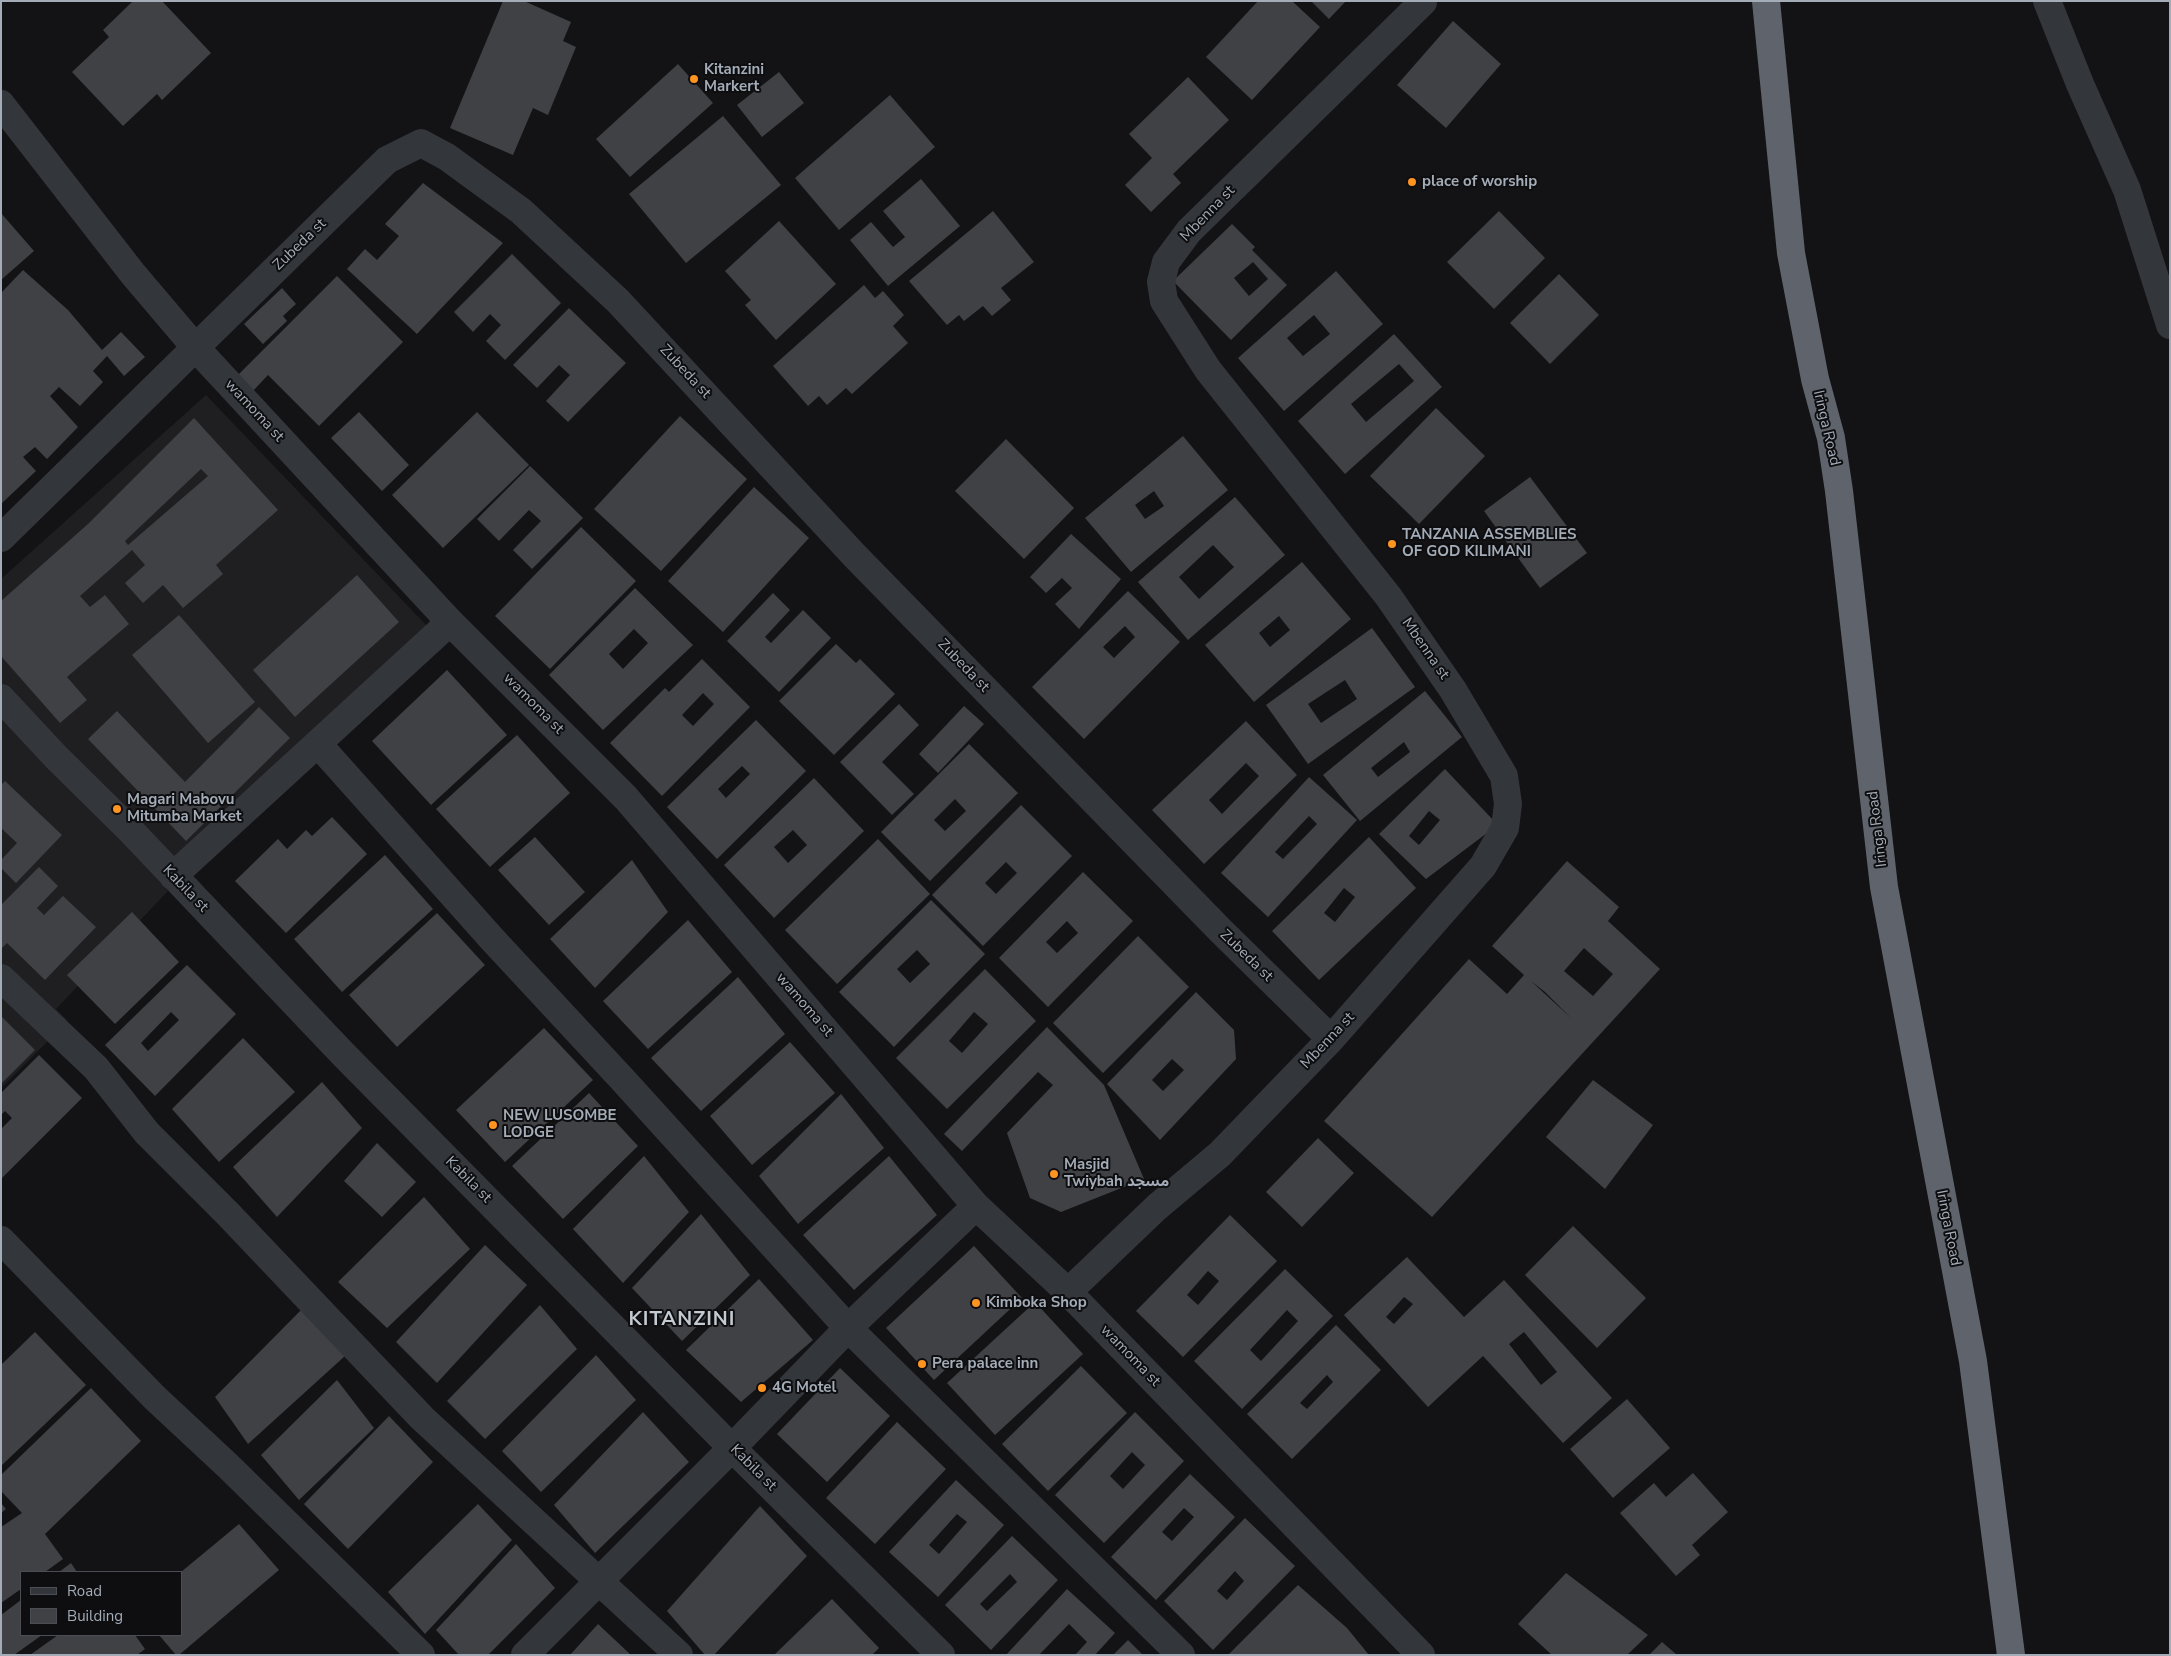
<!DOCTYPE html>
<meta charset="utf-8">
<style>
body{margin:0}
#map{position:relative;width:2171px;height:1656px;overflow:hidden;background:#131315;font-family:"Nunito Sans",sans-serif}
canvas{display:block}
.frame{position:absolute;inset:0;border:2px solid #a3acb7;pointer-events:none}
.legend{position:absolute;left:20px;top:1571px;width:162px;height:65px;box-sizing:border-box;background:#0e0e10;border:1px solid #4a4d53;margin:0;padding:6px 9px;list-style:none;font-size:15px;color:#a3acb7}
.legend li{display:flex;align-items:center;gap:10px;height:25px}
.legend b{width:25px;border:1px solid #4a4d53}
</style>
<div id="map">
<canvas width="2171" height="1656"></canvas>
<div class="frame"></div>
<ul class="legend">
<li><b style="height:6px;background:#33363a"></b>Road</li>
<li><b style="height:14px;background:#3f4145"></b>Building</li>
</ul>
</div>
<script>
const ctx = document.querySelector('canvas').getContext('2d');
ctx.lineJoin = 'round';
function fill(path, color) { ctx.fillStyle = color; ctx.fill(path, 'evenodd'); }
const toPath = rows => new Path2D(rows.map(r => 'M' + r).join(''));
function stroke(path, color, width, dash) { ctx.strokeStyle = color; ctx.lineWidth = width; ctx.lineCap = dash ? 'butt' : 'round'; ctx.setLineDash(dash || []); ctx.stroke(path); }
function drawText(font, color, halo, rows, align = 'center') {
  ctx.font = font + ' "Nunito Sans","Noto Sans Arabic",sans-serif'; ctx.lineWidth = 4; ctx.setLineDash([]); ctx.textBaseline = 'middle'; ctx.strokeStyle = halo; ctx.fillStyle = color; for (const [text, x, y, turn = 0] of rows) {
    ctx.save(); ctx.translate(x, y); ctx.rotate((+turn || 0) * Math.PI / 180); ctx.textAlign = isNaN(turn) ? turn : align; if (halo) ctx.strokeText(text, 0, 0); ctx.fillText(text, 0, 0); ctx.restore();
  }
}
const built = toPath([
 [206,395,427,626,158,879,168,891,56,1009,68,1021,1,1088,1,579]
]);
const building = toPath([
 [133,1,162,1,211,53,162,100,157,94,123,126,72,72,109,37,103,30],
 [503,1,524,1,571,22,563,41,576,47,548,115,533,108,513,155,450,128],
 [1258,1,1292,1,1320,27,1252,100,1206,57],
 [1311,1,1346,1,1329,19],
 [1453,21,1501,64,1446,128,1397,85],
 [678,64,713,103,630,177,596,139],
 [779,72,804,103,762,137,737,105],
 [1188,77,1229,120,1173,174,1181,183,1151,212,1125,185,1152,158,1129,134],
 [890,95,935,147,839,230,795,178],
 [723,116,781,185,686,263,629,194],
 [921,179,960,226,888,286,850,240,871,222,893,247,905,237,883,211],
 [423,183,503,243,417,334,347,269,365,249,377,260,399,236,385,224],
 [993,211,1034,262,1001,288,1011,300,992,316,983,306,964,321,959,315,947,325,909,281],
 [1499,211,1545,258,1494,309,1447,262],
 [1,213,34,251,1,280],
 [779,221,836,284,776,340,745,305,751,300,725,271],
 [1232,224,1255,247,1252,250,1287,285,1231,340,1173,281],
 [1253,262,1268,279,1249,296,1234,278],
 [512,254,561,303,505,360,486,341,501,325,490,314,473,332,454,312],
 [23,270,68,310,102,350,121,332,145,357,124,376,107,356,93,371,103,382,80,406,59,387,50,396,78,427,47,459,35,447,23,457,36,471,1,504,1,293],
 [1336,271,1383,324,1284,411,1238,358],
 [1314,315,1330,334,1303,356,1287,338],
 [1559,274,1599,315,1550,364,1510,323],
 [337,276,403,342,319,426,268,375,252,392,237,376],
 [864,285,875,298,883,291,904,315,893,326,908,343,852,394,846,388,827,405,819,396,808,406,773,366],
 [282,288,296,304,283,316,287,321,263,344,244,324],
 [569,308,626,363,568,422,546,401,570,375,559,365,537,388,513,365],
 [1394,334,1442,387,1345,474,1298,421],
 [1399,364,1414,381,1366,422,1351,404],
 [1436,408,1485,456,1419,524,1370,476],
 [359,412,409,465,382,491,331,438],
 [477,412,529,465,443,548,392,495],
 [680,416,747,479,661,571,594,509],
 [194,418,278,510,216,565,223,574,183,608,163,585,143,603,125,583,145,565,132,550,80,596,90,607,105,595,129,624,67,677,87,700,60,723,1,656,1,601,88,524],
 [201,469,208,476,128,545,125,541],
 [1183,436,1228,490,1131,572,1085,518],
 [1154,491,1164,506,1145,519,1135,505],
 [1006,439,1074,508,1024,559,955,491],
 [530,466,583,518,532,569,513,550,541,521,529,510,499,541,477,519],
 [1530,477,1587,553,1540,588,1484,511],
 [754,487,809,538,723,632,668,581],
 [1235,497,1285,555,1188,640,1138,582],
 [1213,545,1234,567,1199,599,1179,577],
 [581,527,636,581,550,669,495,616],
 [1071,534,1121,579,1079,629,1055,604,1072,588,1062,578,1046,593,1030,577],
 [1302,562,1351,619,1254,702,1205,645],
 [1279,616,1290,630,1270,647,1259,633],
 [357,575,399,622,295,717,253,670],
 [635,588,693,645,603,730,549,675],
 [634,629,648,643,623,669,609,654],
 [1128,591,1180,642,1084,739,1032,687],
 [1125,626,1135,637,1114,658,1103,647],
 [773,593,790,610,765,637,771,643,803,610,831,638,779,692,727,641],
 [179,615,255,702,208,743,132,655],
 [1372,628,1415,687,1308,764,1266,705],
 [1345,680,1357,699,1321,723,1308,704],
 [836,644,856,663,860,659,895,694,834,755,779,701],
 [702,659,750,707,662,796,610,743,665,688,669,692],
 [703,693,714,704,693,726,682,715],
 [447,670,507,735,431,805,372,741],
 [1425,691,1462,737,1360,821,1323,775],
 [1404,742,1410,752,1378,777,1371,768],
 [899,704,919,725,882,762,914,794,892,815,840,762],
 [964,706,984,724,938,773,919,754],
 [259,707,290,738,186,841,88,739,117,711,185,782],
 [756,720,806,771,717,859,667,807],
 [742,766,750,774,726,798,718,789],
 [1246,721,1297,775,1204,864,1152,810],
 [1246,763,1259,776,1222,814,1209,800],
 [517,735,570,793,490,867,436,809],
 [969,744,1018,793,930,881,881,832],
 [955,799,966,811,945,831,934,820],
 [1445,769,1494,821,1487,833,1426,879,1379,834],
 [1429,811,1440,820,1419,845,1409,836],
 [1309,777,1357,820,1268,917,1221,873],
 [1309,816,1317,824,1283,859,1275,852],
 [814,778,864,831,774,918,724,865],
 [793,830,807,845,788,863,774,847],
 [5,781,62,835,16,883,1,868,1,860,17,843,1,828,1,785],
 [1021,805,1072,856,983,946,932,895],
 [1006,862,1017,873,996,894,985,883],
 [332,817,367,854,286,933,235,881,278,839,287,849,306,830,312,836],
 [535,837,585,892,549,925,498,870],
 [1369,837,1416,888,1319,980,1272,931],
 [1344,888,1355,897,1335,922,1324,913],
 [878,839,930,894,837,984,785,930],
 [385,855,433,909,342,992,294,939],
 [632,860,668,912,595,988,550,939],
 [1567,861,1619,907,1608,921,1660,969,1432,1217,1324,1121,1469,959,1507,994,1524,975,1492,946],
 [1584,948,1613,974,1593,996,1564,971],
 [1531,981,1545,992,1571,1018],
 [39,867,58,886,37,908,44,915,63,896,96,927,45,980,7,943,1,949,1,905],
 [1083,872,1133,921,1048,1007,999,958],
 [1067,921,1078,933,1057,953,1046,942],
 [931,900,985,954,894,1047,839,992],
 [917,950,930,964,910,983,897,969],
 [132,912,179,962,115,1024,67,975],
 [437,913,485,965,397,1047,349,995],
 [688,920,732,972,648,1049,603,1001],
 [1138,936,1189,987,1103,1073,1053,1023],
 [187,965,236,1014,155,1096,105,1045],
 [171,1012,179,1020,148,1051,141,1043],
 [985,969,1036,1021,947,1109,896,1058],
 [974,1012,988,1024,962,1053,949,1041],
 [738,977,785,1034,701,1111,651,1058],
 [1196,992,1234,1030,1236,1059,1160,1140,1107,1084],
 [1172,1059,1184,1070,1163,1091,1152,1080],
 [1,1016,35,1050,1,1084],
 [1047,1027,1104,1085,1144,1179,1061,1212,1030,1198,1007,1133,1053,1085,1038,1072,962,1151,944,1134],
 [544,1028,593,1080,505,1162,456,1110],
 [243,1038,295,1092,219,1162,172,1109],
 [790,1042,835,1093,752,1165,710,1116],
 [39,1055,82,1098,1,1179,1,1129,12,1118,5,1111,1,1115,1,1093],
 [1593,1080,1653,1125,1605,1189,1546,1137],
 [322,1082,362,1128,277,1217,233,1167],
 [589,1093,638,1146,563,1219,512,1166],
 [841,1094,884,1148,798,1224,759,1176],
 [1318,1138,1354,1173,1302,1227,1266,1192],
 [377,1143,416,1182,382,1217,344,1181],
 [644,1156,689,1212,623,1283,573,1229],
 [889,1156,937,1215,854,1290,803,1235],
 [424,1197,470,1249,387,1328,338,1282],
 [701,1214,750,1275,682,1341,632,1288],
 [1230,1215,1277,1261,1183,1357,1136,1311],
 [1208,1271,1219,1281,1198,1305,1187,1295],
 [1573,1226,1646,1298,1597,1348,1525,1275],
 [485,1245,527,1285,437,1383,396,1342],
 [974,1246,1022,1298,934,1380,886,1328],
 [1407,1257,1464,1317,1504,1280,1612,1398,1563,1443,1483,1356,1428,1407,1344,1315],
 [1404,1297,1413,1304,1394,1324,1386,1317],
 [1524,1332,1557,1372,1541,1385,1509,1344],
 [1285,1269,1333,1316,1242,1409,1194,1361],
 [1287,1310,1298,1321,1261,1361,1250,1350],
 [759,1279,813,1340,741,1402,686,1350],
 [1035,1302,1083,1354,995,1435,947,1383],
 [540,1305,577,1349,485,1439,447,1401],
 [301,1310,345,1356,248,1444,215,1397],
 [1336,1325,1381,1370,1292,1459,1247,1414],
 [1327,1375,1333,1382,1307,1409,1300,1403],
 [35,1332,86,1385,1,1466,1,1365],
 [596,1355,636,1400,541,1492,502,1451],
 [1081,1366,1127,1413,1048,1491,1002,1444],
 [840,1368,890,1416,827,1482,777,1434],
 [337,1380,374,1428,299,1500,261,1455],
 [91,1388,141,1441,45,1534,63,1559,45,1572,21,1572,21,1589,1,1603,1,1527,22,1513,1,1491,1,1475],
 [1627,1399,1670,1448,1613,1498,1570,1449],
 [643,1412,689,1462,595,1553,554,1505],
 [1135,1412,1184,1461,1104,1543,1055,1495],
 [1132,1452,1145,1465,1123,1489,1110,1476],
 [389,1416,433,1462,348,1549,304,1504],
 [897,1422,946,1469,875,1544,826,1498],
 [1693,1473,1728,1512,1692,1545,1700,1555,1676,1576,1620,1513,1654,1483,1666,1497],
 [1190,1474,1235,1517,1156,1600,1111,1557],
 [1184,1508,1194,1517,1172,1541,1162,1532],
 [956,1480,1004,1525,938,1597,889,1552],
 [957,1514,967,1522,939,1554,929,1545],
 [1,1503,6,1509,1,1513],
 [478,1504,512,1540,425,1634,388,1592],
 [760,1506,807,1556,714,1655,705,1655,667,1611],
 [1245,1518,1295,1566,1213,1650,1164,1601],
 [1235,1571,1244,1581,1227,1600,1217,1591],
 [239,1524,279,1570,179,1655,176,1655,159,1635,181,1635,181,1572],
 [1012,1536,1058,1580,991,1650,945,1605],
 [1010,1574,1017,1582,987,1611,980,1604],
 [516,1544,555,1588,488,1655,459,1655,436,1630],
 [71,1563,77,1572,59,1572],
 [1566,1573,1648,1635,1627,1655,1552,1655,1518,1624],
 [1298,1585,1347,1628,1369,1655,1228,1655],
 [1067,1589,1115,1633,1095,1655,1075,1655,1087,1642,1069,1624,1039,1655,1006,1655],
 [832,1599,879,1648,872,1655,774,1655],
 [21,1600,21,1635,42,1635,14,1655,1,1655,1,1615],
 [598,1624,631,1655,570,1655],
 [58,1635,135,1635,145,1649,137,1655,30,1655],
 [1128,1640,1143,1655,1113,1655],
 [1662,1642,1677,1655,1649,1655]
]);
const street = toPath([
 [2047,1,2080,84,2127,190,2170,325],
 [1,104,133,274,195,347,450,622,626,798,976,1206,1068,1292,1421,1655],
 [1,538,387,160,421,143,447,157,521,211,618,301,854,555,1221,931,1331,1039],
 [1,698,56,757,132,832,343,1054,732,1448,941,1655],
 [318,744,492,939,623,1080,848,1328,1181,1655],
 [173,876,450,622],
 [1,978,96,1068,147,1133,228,1214,422,1418,679,1655],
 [1,1240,155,1398,228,1466,421,1655],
 [1068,1292,1157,1207,1220,1154,1331,1039,1483,866,1505,828,1508,804,1504,776,1453,690,1388,596,1208,370,1164,301,1161,282,1166,262,1189,231,1423,2],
 [525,1655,732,1448,848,1328,976,1206]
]);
const highway = toPath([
 [1766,1,1791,253,1815,379,1831,438,1839,491,1884,887,1973,1361,2011,1655]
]);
const markers = [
 [694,79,5,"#ff9421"],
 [1412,182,5,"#ff9421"],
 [1392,544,5,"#ff9421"],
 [117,809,5,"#ff9421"],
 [493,1125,5,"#ff9421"],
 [1054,1174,5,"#ff9421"],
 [976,1303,5,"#ff9421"],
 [922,1364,5,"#ff9421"],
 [762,1388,5,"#ff9421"]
];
const poiNames = [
 ["Kitanzini",704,70],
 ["Markert",704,87],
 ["place of worship",1422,182],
 ["TANZANIA ASSEMBLIES",1402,535],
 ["OF GOD KILIMANI",1402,552],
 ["Magari Mabovu",127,800],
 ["Mitumba Market",127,817],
 ["NEW LUSOMBE",503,1116],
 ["LODGE",503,1133],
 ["Masjid",1064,1165],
 ["Twiybah مسجد",1064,1182],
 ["Kimboka Shop",986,1303],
 ["Pera palace inn",932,1364],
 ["4G Motel",772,1388]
];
const streetNames = [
 ["Mbenna st",1208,214,-46],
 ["Zubeda st",300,245,-44],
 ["Zubeda st",685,372,47],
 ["wamoma st",254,411,47],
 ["Iringa Road",1826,428,77],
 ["Mbenna st",1425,649,55],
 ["Zubeda st",963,666,46],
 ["wamoma st",533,704,45],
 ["Iringa Road",1878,829,-97],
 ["Kabila st",185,889,46],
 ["Zubeda st",1246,956,44],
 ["wamoma st",804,1005,49],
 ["Mbenna st",1328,1041,-47],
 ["Kabila st",468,1180,45],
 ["Iringa Road",1948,1228,79],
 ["wamoma st",1130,1356,46],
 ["Kabila st",753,1468,45]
];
const districtNames = [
 ["KITANZINI",682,1320]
];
fill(built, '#1f1f22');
fill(building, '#3f4145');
stroke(street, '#33363a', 28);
stroke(highway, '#5f646c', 28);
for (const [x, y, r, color] of markers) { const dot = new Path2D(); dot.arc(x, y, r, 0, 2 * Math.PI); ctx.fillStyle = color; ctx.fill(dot); stroke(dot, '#0e0e10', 2); }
drawText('bold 15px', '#a3acb7', '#0e0e10', poiNames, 'left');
drawText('15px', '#a3acb7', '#0e0e10', streetNames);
ctx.letterSpacing = '1px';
drawText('bold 20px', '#c4cad2', '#0e0e10', districtNames);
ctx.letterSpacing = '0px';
</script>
